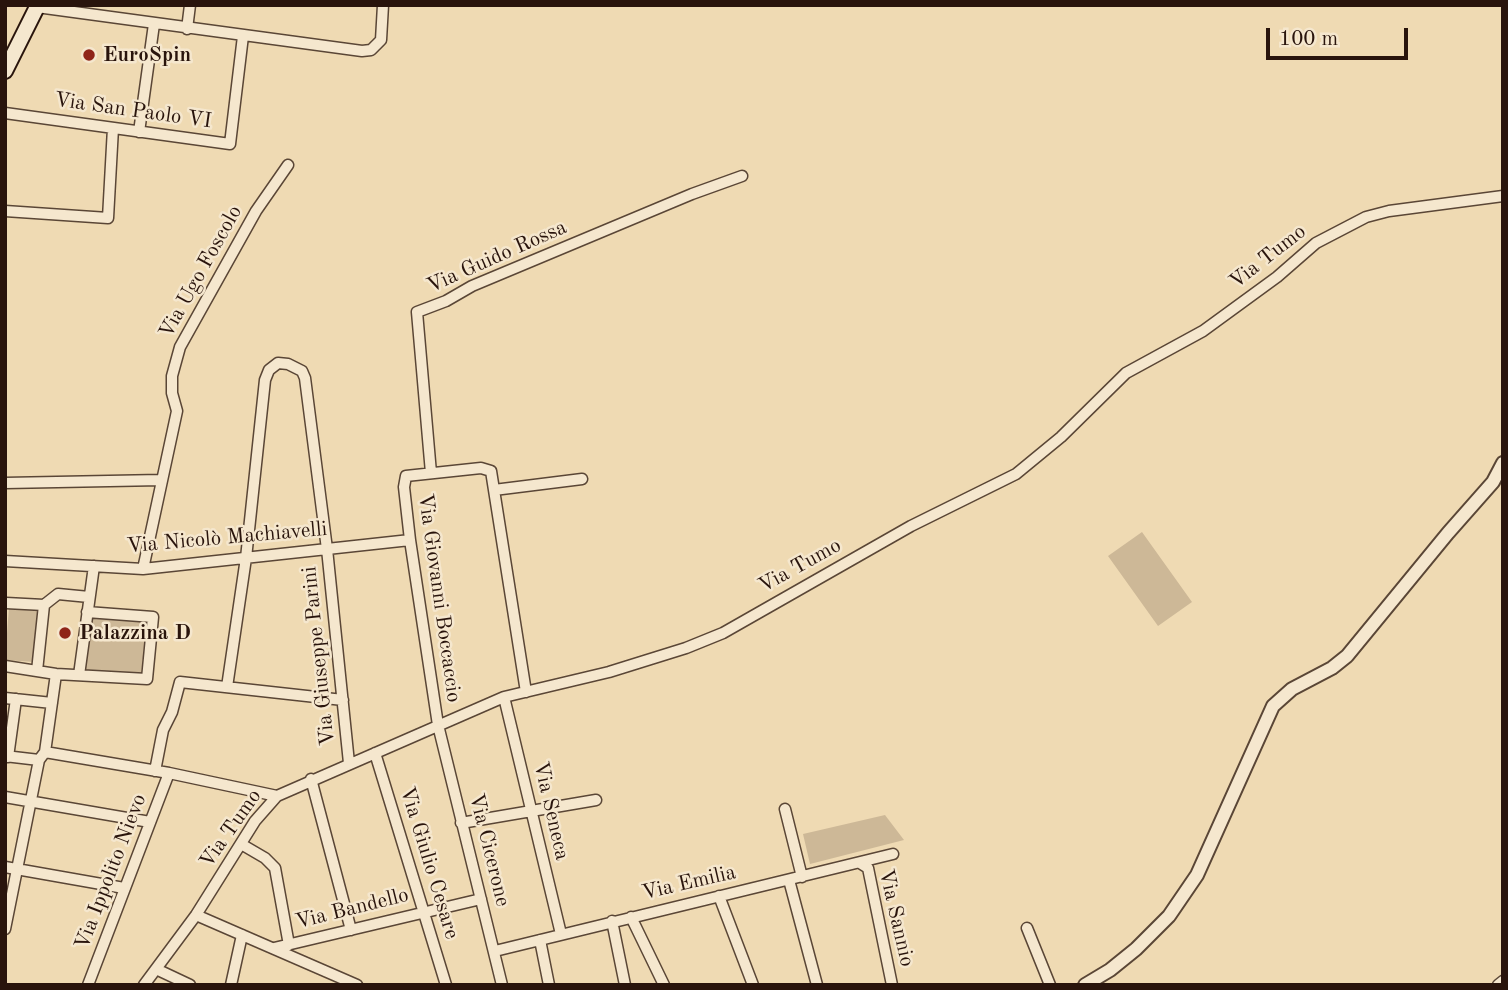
<!DOCTYPE html>
<meta charset="utf-8">
<style>
body{margin:0}
#map{position:relative;width:1508px;height:990px;overflow:hidden;background:#efdab3;font-family:"Old Standard TT",serif}
canvas{display:block}
.frame{position:absolute;inset:0;border:7px solid #29140c;pointer-events:none}
.scale{position:absolute;left:1266px;top:28px;width:142px;height:32px;box-sizing:border-box;border:4px solid #29140c;border-top:0;padding-left:9px;font-size:21px;line-height:24px;white-space:nowrap;color:#29140c;-webkit-text-stroke:5px #f5e7ce;paint-order:stroke}
</style>
<div id="map">
<canvas width="1508" height="990"></canvas>
<div class="frame"></div>
<div class="scale">100 m</div>
</div>
<script>
const ctx = document.querySelector('canvas').getContext('2d');
ctx.lineJoin = 'round';
function fill(path, color) { ctx.fillStyle = color; ctx.fill(path, 'evenodd'); }
const toPath = rows => new Path2D(rows.map(r => 'M' + r).join(''));
function stroke(path, color, width, dash) { ctx.strokeStyle = color; ctx.lineWidth = width; ctx.lineCap = dash ? 'butt' : 'round'; ctx.setLineDash(dash || []); ctx.stroke(path); }
function drawText(font, color, halo, rows, align = 'center') {
  ctx.font = font + ' "Old Standard TT",serif'; ctx.lineWidth = 5; ctx.setLineDash([]); ctx.textBaseline = 'middle'; ctx.strokeStyle = halo; ctx.fillStyle = color; for (const [text, x, y, turn = 0] of rows) {
    ctx.save(); ctx.translate(x, y); ctx.rotate((+turn || 0) * Math.PI / 180); ctx.textAlign = isNaN(turn) ? turn : align; if (halo) ctx.strokeText(text, 0, 0); ctx.fillText(text, 0, 0); ctx.restore();
  }
}
const green = toPath([
 [1142,532,1192,602,1158,626,1108,556],
 [9,607,39,610,34,662,5,660],
 [92,615,147,621,141,675,85,673],
 [885,815,904,840,810,864,803,834]
]);
const minor = toPath([
 [37,7,362,51,371,50,381,40,383,5],
 [187,29,190,5],
 [5,113,230,144,243,36],
 [139,132,154,24],
 [5,211,108,218,113,128],
 [431,473,417,312,446,301,472,286,692,194,742,176],
 [5,483,161,480],
 [494,490,582,479],
 [5,561,143,569,410,540],
 [143,569,177,411,172,393,172,376,180,347,256,211,288,165],
 [6,603,44,605,58,594,89,597],
 [5,666,56,674,147,679,153,617,87,612],
 [37,671,44,605],
 [79,675,94,566],
 [227,687,246,558,265,380,269,370,278,363,288,364,302,371,305,378,327,549,349,763],
 [504,697,561,934],
 [5,698,52,703],
 [45,752,169,773,277,796],
 [375,753,446,985],
 [5,756,39,760],
 [8,757,16,699],
 [155,771,163,730,172,712,180,682,343,700],
 [311,779,351,930],
 [5,797,150,822],
 [785,809,802,877],
 [461,823,596,800],
 [241,844,265,858,275,868,289,945],
 [860,863,868,868,892,985],
 [5,867,124,888],
 [789,880,817,985],
 [719,896,753,985],
 [196,915,357,985],
 [631,917,664,985],
 [612,921,625,985],
 [1027,928,1050,985],
 [5,929,39,760,45,752,56,674],
 [540,940,549,985],
 [274,948,481,899],
 [495,951,893,854],
 [156,969,190,985],
 [88,985,169,773],
 [144,985,196,915,255,821,277,796,504,697,609,672,686,648,723,633,911,526,1016,474,1061,437,1126,373,1203,331,1277,277,1316,243,1366,217,1389,211,1503,196],
 [231,985,242,935],
 [502,985,438,725,410,540,404,487,406,476,481,468,491,471,526,692],
 [1498,985,1503,981]
]);
const tertiary = toPath([
 [1085,985,1110,970,1136,949,1169,916,1197,875,1273,706,1292,689,1332,668,1347,656,1448,533,1493,482,1503,463]
]);
const secondary = toPath([
 [5,71,38,5]
]);
const markers = [
 [89,55,7,"#8f2418"],
 [65,633,7,"#8f2418"]
];
const poiNames = [
 ["EuroSpin",103,55],
 ["Palazzina D",79,633]
];
const streetNames = [
 ["Via San Paolo VI",133,111,8],
 ["Via Guido Rossa",497,257,-24],
 ["Via Tumo",1268,257,-38],
 ["Via Ugo Foscolo",201,272,-61],
 ["Via Nicolò Machiavelli",227,538,-5],
 ["Via Tumo",800,566,-29],
 ["Via Giovanni Boccaccio",439,598,82],
 ["Via Giuseppe Parini",319,656,-96],
 ["Via Seneca",551,811,77],
 ["Via Tumo",231,829,-55],
 ["Via Cicerone",489,850,76],
 ["Via Giulio Cesare",429,863,73],
 ["Via Ippolito Nievo",111,872,-69],
 ["Via Emilia",689,883,-13],
 ["Via Bandello",352,909,-14],
 ["Via Sannio",896,918,77]
];
fill(green, '#cdb897');
stroke(minor, '#5a4636', 13);
stroke(tertiary, '#5a4636', 16);
stroke(secondary, '#29140c', 18);
stroke(minor, '#f5e7ce', 10);
stroke(tertiary, '#f5e7ce', 12);
stroke(secondary, '#f5e7ce', 14);
for (const [x, y, r, color] of markers) { const dot = new Path2D(); dot.arc(x, y, r, 0, 2 * Math.PI); ctx.fillStyle = color; ctx.fill(dot); stroke(dot, '#f5e7ce', 2.5); }
drawText('bold 21px', '#29140c', '#f5e7ce', poiNames, 'left');
drawText('21px', '#29140c', '#f5e7ce', streetNames);
</script>
